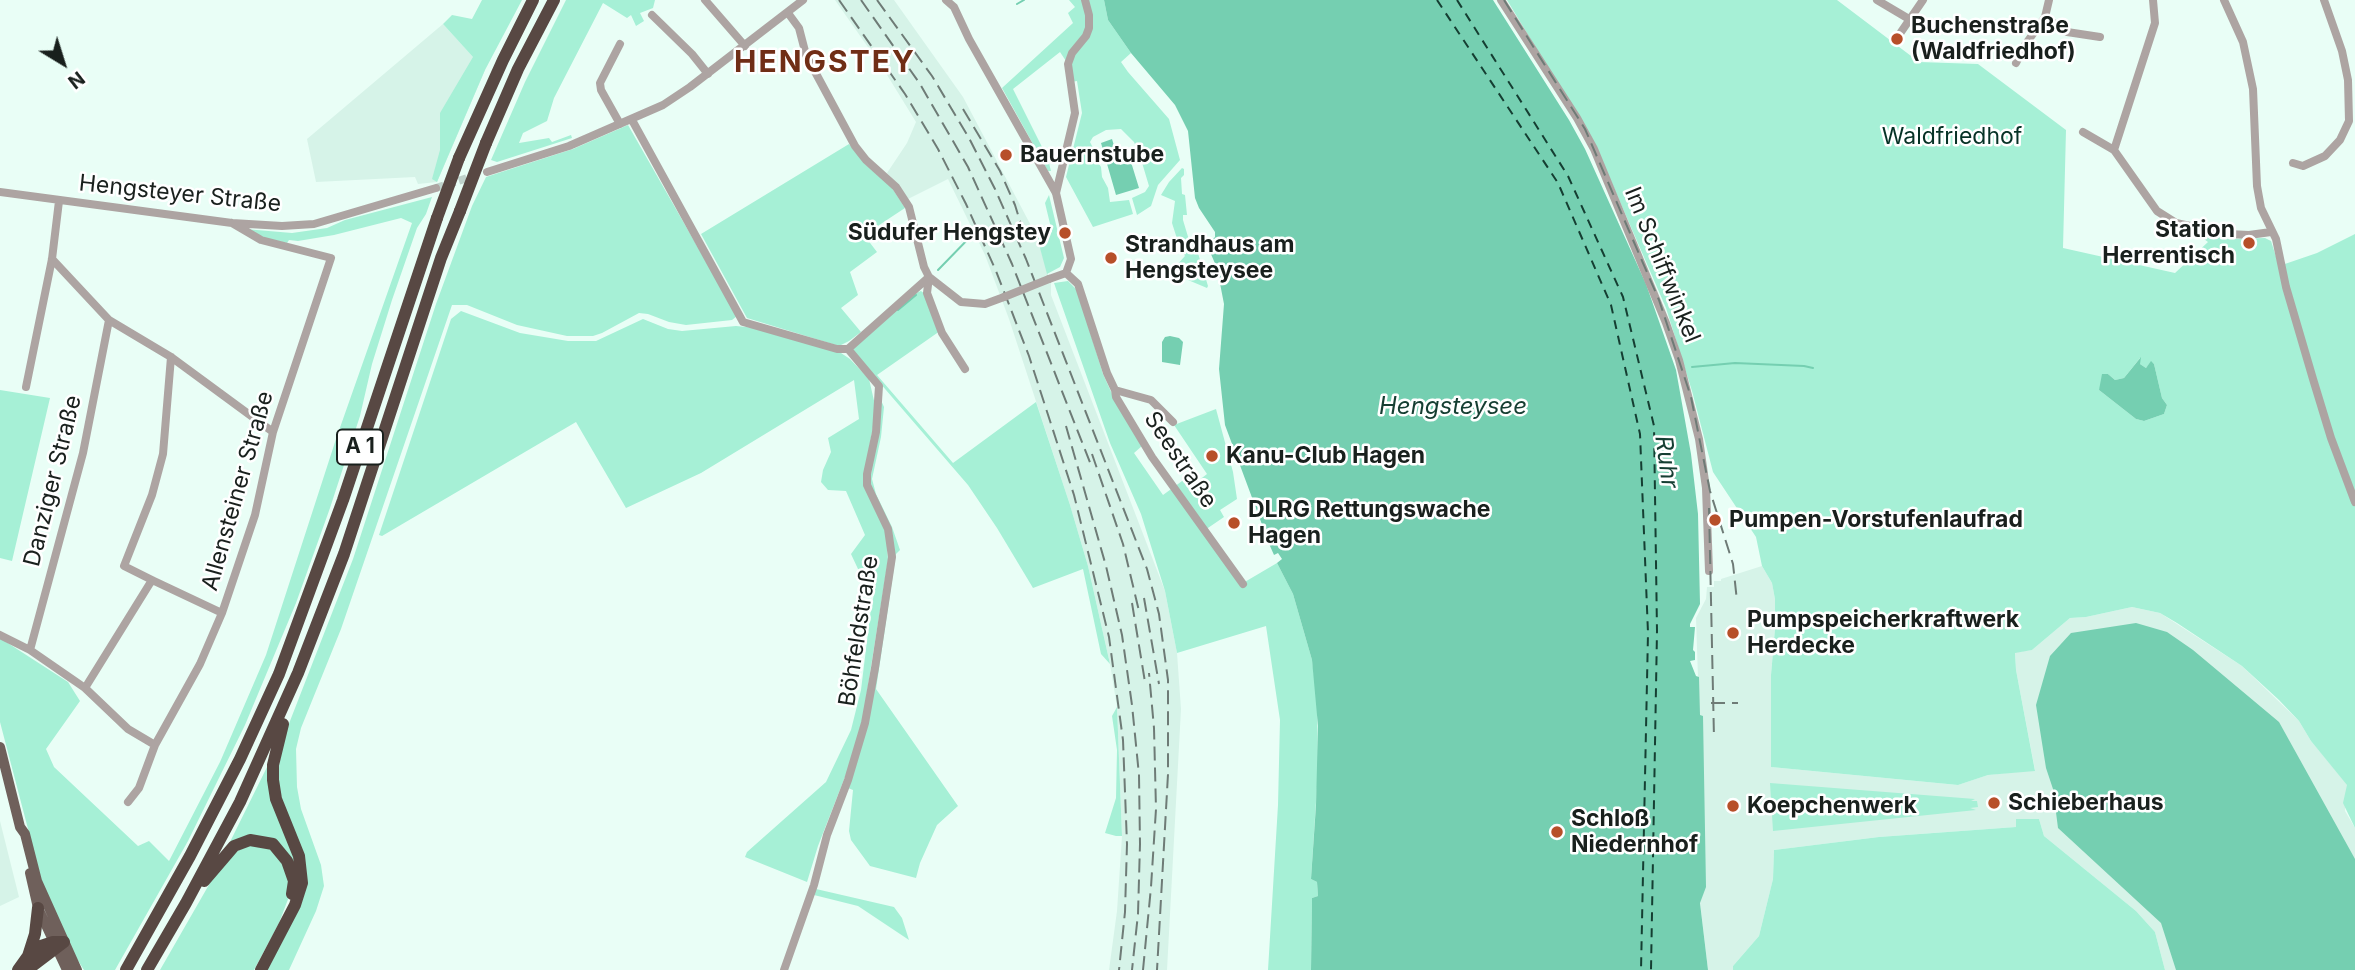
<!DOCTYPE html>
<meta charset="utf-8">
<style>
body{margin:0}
#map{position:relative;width:2355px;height:970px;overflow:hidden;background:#e9fef6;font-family:Inter,sans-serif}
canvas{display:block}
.north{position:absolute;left:28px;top:28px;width:70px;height:70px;-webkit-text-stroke:5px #fff;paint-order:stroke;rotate:142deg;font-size:19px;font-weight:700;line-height:28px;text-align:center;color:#19201d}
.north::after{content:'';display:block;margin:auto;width:24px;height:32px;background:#19201d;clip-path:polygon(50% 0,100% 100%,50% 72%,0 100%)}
</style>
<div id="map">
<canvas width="2355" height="970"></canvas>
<div class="north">N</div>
</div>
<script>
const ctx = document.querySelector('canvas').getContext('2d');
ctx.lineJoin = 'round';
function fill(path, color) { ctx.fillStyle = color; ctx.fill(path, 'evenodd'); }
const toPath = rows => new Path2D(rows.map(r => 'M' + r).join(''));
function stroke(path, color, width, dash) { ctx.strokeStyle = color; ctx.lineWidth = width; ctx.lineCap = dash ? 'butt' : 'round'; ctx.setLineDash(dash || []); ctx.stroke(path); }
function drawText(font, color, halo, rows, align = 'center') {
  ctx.font = font + ' Inter,sans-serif'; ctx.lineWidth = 5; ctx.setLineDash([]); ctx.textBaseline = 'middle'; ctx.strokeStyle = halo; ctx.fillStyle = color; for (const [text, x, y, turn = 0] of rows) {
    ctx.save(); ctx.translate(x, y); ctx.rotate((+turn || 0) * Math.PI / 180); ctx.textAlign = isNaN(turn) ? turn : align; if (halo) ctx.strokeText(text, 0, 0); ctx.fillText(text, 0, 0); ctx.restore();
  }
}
const built = toPath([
 [835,0,894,0,963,97,1037,237,1051,284,1051,295,1165,591,1177,653,1181,709,1167,970,1109,970,1117,911,1122,836,1117,707,1110,664,1088,566,1070,505,1009,319,985,255,948,179,908,199,887,173,907,143,916,122,884,70],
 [443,24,485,70,437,182,418,184,415,177,316,182,307,139],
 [1762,566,1772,583,1775,599,1775,629,1771,675,1771,767,1958,785,1988,775,2035,770,2016,670,2015,652,2032,650,2070,618,2086,617,2132,607,2160,613,2242,666,2299,721,2311,741,2348,785,2345,811,2355,828,2355,970,2165,970,2155,932,2136,911,2044,836,2039,819,2016,819,2016,827,1879,837,1774,850,1773,879,1759,936,1733,966,1733,970,1708,970,1700,902,1705,887,1696,618,1706,599,1707,587,1714,587,1714,581,1721,581,1721,579],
 [0,821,19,897,0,906]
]);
const green = toPath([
 [482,0,522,0,485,70,437,182,432,179,440,150,440,113,473,57,443,24,452,15,472,19],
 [566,0,655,0,653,8,640,13,644,21,636,26,631,15,627,18,603,3,554,98,547,121,523,133,519,143,549,138,552,142,571,135,572,138,497,162,491,160,525,82],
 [1069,0,1104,0,1108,20,1131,53,1121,62,1128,72,1169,119,1180,160,1158,185,1151,206,1137,215,1132,198,1145,192,1149,186,1140,156,1146,156,1145,150,1139,153,1134,142,1121,129,1106,130,1093,137,1090,142,1094,150,1093,155,1101,167,1102,177,1108,188,1110,202,1129,200,1133,214,1093,227,1066,177,1082,113,1077,81,1071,82,1068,64,1060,52,1013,89,1048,159,1051,171,1048,171,1002,88,1073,23,1068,13,1075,7],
 [1507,0,1837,0,1919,62,1978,64,2066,130,2063,248,2175,273,2208,242,2193,231,2231,239,2265,238,2271,241,2279,266,2317,253,2355,234,2355,828,2343,803,2347,785,2311,741,2299,721,2279,700,2242,666,2177,623,2160,613,2132,607,2086,617,2070,618,2032,650,2015,653,2016,670,2035,771,1988,775,1958,785,1771,767,1771,675,1775,629,1775,599,1772,583,1762,566,1756,537,1713,472,1692,391,1666,308,1598,151],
 [2140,358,2140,364,2146,368,2151,362,2154,364,2162,398,2167,405,2164,414,2144,421,2136,419,2099,390,2108,374,2115,380,2124,378],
 [628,125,737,316,732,320,686,325,669,322,648,314,639,313,602,333,593,336,567,336,517,325,467,305,452,305,341,629,301,728,296,749,297,787,301,809,321,865,324,886,316,911,289,970,264,970,304,884,277,780,283,739,353,559,436,304,472,206,486,177,573,149],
 [849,144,865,164,892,188,905,208,864,235,877,252,850,272,858,295,841,308,861,332,849,341,839,346,747,318,701,234],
 [1182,168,1184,169,1184,175,1181,178,1182,194,1185,195,1187,215,1183,215,1183,220,1189,240,1180,248,1172,223,1175,201,1161,195,1169,182],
 [1049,195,1064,258,1060,267,1047,274,1037,237,1052,232,1045,203],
 [432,197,426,214,417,228,392,300,372,364,360,416,330,508,296,603,245,725,188,841,115,970,84,970,70,948,44,890,0,722,0,638,68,682,80,701,46,749,54,767,138,846,149,841,169,861,220,762,266,655,336,439,412,223,401,218,334,235,298,241,289,240,287,243,264,238,245,229,292,233,327,228,345,220],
 [1194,240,1208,286,1207,288,1188,280,1174,268,1185,256,1182,251],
 [1068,281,1077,290,1103,374,1117,405,1142,446,1134,453,1163,495,1193,473,1198,481,1207,474,1174,425,1216,409,1233,472,1237,499,1220,510,1224,517,1205,530,1243,583,1277,563,1293,594,1312,660,1317,699,1318,771,1311,879,1317,882,1318,896,1312,898,1311,970,1268,970,1278,805,1280,720,1266,626,1177,653,1165,591,1141,514,1110,443,1054,283],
 [921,291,925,294,940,331,877,375,953,463,1036,402,1070,505,1088,566,1110,664,1101,654,1083,569,1033,588,997,528,968,485,854,353,853,348,916,293],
 [461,311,520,333,568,341,596,341,643,319,668,329,682,331,736,326,756,328,841,353,850,359,869,379,875,405,873,427,865,470,886,531,888,560,863,717,850,764,818,846,807,882,745,857,747,852,826,782,851,730,861,690,871,608,874,594,865,584,851,554,865,535,846,491,828,490,821,482,823,470,831,452,828,438,859,419,854,380,701,473,626,508,576,422,382,536,379,535,451,319],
 [0,390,50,398,12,561,0,558],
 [880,398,884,407,881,437,872,479,876,494,892,527,900,550,896,554,876,689,958,806,937,825,920,863,916,878,870,866,851,840,849,831,853,790,848,788,858,755,894,555,870,483],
 [1117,707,1122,836,1116,836,1105,833,1116,798,1117,750,1112,716],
 [268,765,298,869,280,846,229,844],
 [1770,783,1975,799,1971,801,1977,801,1978,807,1970,808,1976,810,1773,831],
 [2016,819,2039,819,2044,836,2136,911,2155,932,2165,970,1733,970,1733,966,1759,936,1773,879,1774,850,1879,837,2016,827],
 [249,844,272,849,286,864,290,894,279,923,254,970,160,970,218,869,225,859],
 [816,889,894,907,902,918,909,940,858,906,814,895]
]);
const water = toPath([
 [1104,0,1493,0,1569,120,1585,149,1646,284,1676,370,1691,454,1698,514,1700,604,1690,624,1690,627,1695,627,1693,650,1695,652,1695,660,1690,661,1696,676,1699,677,1700,715,1703,716,1706,887,1700,903,1708,970,1311,970,1312,898,1318,896,1317,882,1311,879,1316,805,1318,726,1312,660,1293,594,1277,563,1282,559,1278,553,1274,555,1270,546,1225,425,1219,369,1224,304,1217,268,1207,245,1215,237,1215,232,1199,208,1195,198,1188,131,1175,105,1131,53,1108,20],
 [1112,139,1120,165,1131,162,1139,188,1116,195,1101,143],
 [1170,336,1179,338,1183,342,1180,365,1162,362,1162,342,1165,337],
 [2141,357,2140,364,2146,368,2151,361,2154,364,2162,398,2167,405,2164,414,2144,421,2136,419,2099,390,2102,374,2108,374,2115,380,2124,378],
 [2136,623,2167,632,2193,650,2279,722,2355,859,2355,970,2176,970,2161,923,2058,828,2053,789,2046,768,2036,705,2050,656,2071,633]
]);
const stream = toPath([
 [1017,4,1024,0],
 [938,270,974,233],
 [898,310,916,295],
 [1692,367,1735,363,1804,366,1813,368]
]);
const ferry = toPath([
 [1437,0,1558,183,1611,305,1640,434,1648,633,1641,970],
 [1457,0,1568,176,1623,297,1654,426,1657,631,1651,970]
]);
const minorTunnel = toPath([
 [436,188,474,176]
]);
const minor = toPath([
 [705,0,745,46],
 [946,0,954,7,969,39,1056,193,1071,259,1066,273,1049,279],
 [1501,0,1577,118,1594,149,1666,323,1679,360,1699,439,1706,488,1709,571],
 [1877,0,1909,19],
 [2224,0,2243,42,2253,89,2257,186,2261,208,2276,239,2286,287,2313,379,2331,438,2355,502],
 [788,13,799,28,806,55,855,146,866,160,896,187,909,207,924,267,929,277,961,302,985,304,1004,297],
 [652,15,692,54,708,74],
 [2045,17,2067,32,2100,37],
 [1899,35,1923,0],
 [2016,63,2025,45,2045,17,2049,0],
 [632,120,743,322,837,349,848,349,879,386,876,432,867,474,867,485,888,529,892,557,875,668,865,723,848,780,827,835,814,885,784,970],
 [620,124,601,90,600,83,620,44],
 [2083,132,2114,150,2157,211,2176,223,2228,234,2249,235,2271,232],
 [2114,150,2155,23,2153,0],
 [2293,163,2303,166,2325,156,2340,140,2349,121,2348,80,2342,51,2324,0],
 [487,172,569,146,663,105,690,87,803,0],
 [0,192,232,223,282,226,314,224,436,188],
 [1056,193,1075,113,1068,64,1072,53,1086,36,1089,28,1089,15,1085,0],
 [52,259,109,320,171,357,273,432],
 [1066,273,1078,284,1107,373,1115,390,1151,400,1173,422],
 [929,277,927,293,942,333,965,369],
 [848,349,929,277],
 [26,387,52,259,59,201],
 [1115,390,1116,397,1152,457,1243,584],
 [152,580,222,613],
 [0,635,30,650,85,688,128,729,155,745],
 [30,650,83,453,109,320],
 [85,688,152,580,124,566,152,495,163,454,171,357],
 [128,802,139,788,155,745,200,664,222,613,255,515,273,432,331,258,261,240,232,223]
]);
const major = toPath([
 [0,747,20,827,25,834,37,881,77,970],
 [30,873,38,908,67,970]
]);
const highway = toPath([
 [486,143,518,69,554,0],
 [459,158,503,60,533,0],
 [204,881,234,846,250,840,273,844,287,861,294,881,292,894],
 [28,956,35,934,38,908],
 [18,970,28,956,41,946,53,942,64,942],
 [27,970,64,942],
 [126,970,190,856,240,759,279,674,343,500,437,218],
 [147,970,186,903,240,802,298,673,344,554,441,258,460,211],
 [261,970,295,905,302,883,299,856,276,799,273,780,273,765,283,724]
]);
const rail = toPath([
 [839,0,905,94,938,149,966,204,996,271,1029,356,1074,495,1109,637,1123,740,1127,844,1125,912,1119,970],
 [861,0,920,84,968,167,1012,264,1091,465],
 [877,0,932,76,969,138,995,189,1026,259,1147,569,1159,614,1168,680,1168,774,1157,970],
 [1504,0,1585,129,1659,300,1691,397,1710,491,1733,564,1737,601],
 [963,109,1000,171,1015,205,1024,234],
 [1066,426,1106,566,1122,635,1132,705,1139,775,1140,844,1138,914,1132,970],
 [1092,454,1123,544,1139,611],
 [1709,508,1714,738],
 [1144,598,1159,684],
 [1132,603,1145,682],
 [1711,703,1738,703],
 [1143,970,1151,887,1156,809,1154,728,1149,673]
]);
const minorBridge = toPath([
 [1004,297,1049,279]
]);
const highwayBridge = toPath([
 [460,211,486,143],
 [437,218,459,158]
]);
const markers = [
 [1897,39,7,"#b74f29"],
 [1006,155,7,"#b74f29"],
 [1065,233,7,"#b74f29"],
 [2249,243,7,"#b74f29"],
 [1111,258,7,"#b74f29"],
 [1212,456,7,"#b74f29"],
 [1715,520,7,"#b74f29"],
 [1234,523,7,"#b74f29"],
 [1733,633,7,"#b74f29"],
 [1994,803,7,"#b74f29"],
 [1733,806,7,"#b74f29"],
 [1557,832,7,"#b74f29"]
];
const shields = [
 [360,447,46]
];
const shieldNames = [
 ["A 1",360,447]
];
const poiNames = [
 ["Buchenstraße",1911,26],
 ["(Waldfriedhof)",1911,52],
 ["Bauernstube",1020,155],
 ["Station",2235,230,"right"],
 ["Herrentisch",2235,256,"right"],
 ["Südufer Hengstey",1051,233,"right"],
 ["Strandhaus am",1125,245],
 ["Hengsteysee",1125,271],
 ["Kanu-Club Hagen",1226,456],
 ["DLRG Rettungswache",1248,510],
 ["Hagen",1248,536],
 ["Pumpen-Vorstufenlaufrad",1729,520],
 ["Pumpspeicherkraftwerk",1747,620],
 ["Herdecke",1747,646],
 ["Schieberhaus",2008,803],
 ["Koepchenwerk",1747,806],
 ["Schloß",1571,819],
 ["Niedernhof",1571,845]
];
const parkNames = [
 ["Waldfriedhof",1952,137]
];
const streetNames = [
 ["Hengsteyer Straße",180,194,6],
 ["Im Schiffwinkel",1662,265,68],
 ["Seestraße",1180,460,56],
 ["Danziger Straße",53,481,-76],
 ["Allensteiner Straße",238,491,-74],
 ["Böhfeldstraße",859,631,-81]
];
const waterNames = [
 ["Hengsteysee",1453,407],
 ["Ruhr",1666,462,82]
];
const districtNames = [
 ["HENGSTEY",825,63]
];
fill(built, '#d6f3e8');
fill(green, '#a6f0d6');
fill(water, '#75cfb1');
stroke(stream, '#75cfb1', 2);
stroke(ferry, '#153e32', 2, [9, 7]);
stroke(minorTunnel, '#bfd2cb', 8, [8, 4]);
stroke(minor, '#ada4a2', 8);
stroke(major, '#6f605b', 10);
stroke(highway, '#584843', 12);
stroke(rail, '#6e7b76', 2, [14, 7]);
stroke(minorBridge, '#ada4a2', 8);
stroke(highwayBridge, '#584843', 12);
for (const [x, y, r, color] of markers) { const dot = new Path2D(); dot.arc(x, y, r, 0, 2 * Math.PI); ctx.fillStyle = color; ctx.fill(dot); stroke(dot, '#fff', 2.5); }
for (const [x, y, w] of shields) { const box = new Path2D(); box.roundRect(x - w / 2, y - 17.5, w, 35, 5); ctx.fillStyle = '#fff'; ctx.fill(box); stroke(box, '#19201d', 2); }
drawText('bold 21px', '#19201d', null, shieldNames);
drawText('bold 23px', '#19201d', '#fff', poiNames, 'left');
drawText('23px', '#063226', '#fff', parkNames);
drawText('23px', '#19201d', '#fff', streetNames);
drawText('italic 24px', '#153e32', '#fff', waterNames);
ctx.letterSpacing = '2px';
drawText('bold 30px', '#702e16', '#fff', districtNames);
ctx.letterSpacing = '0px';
</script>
